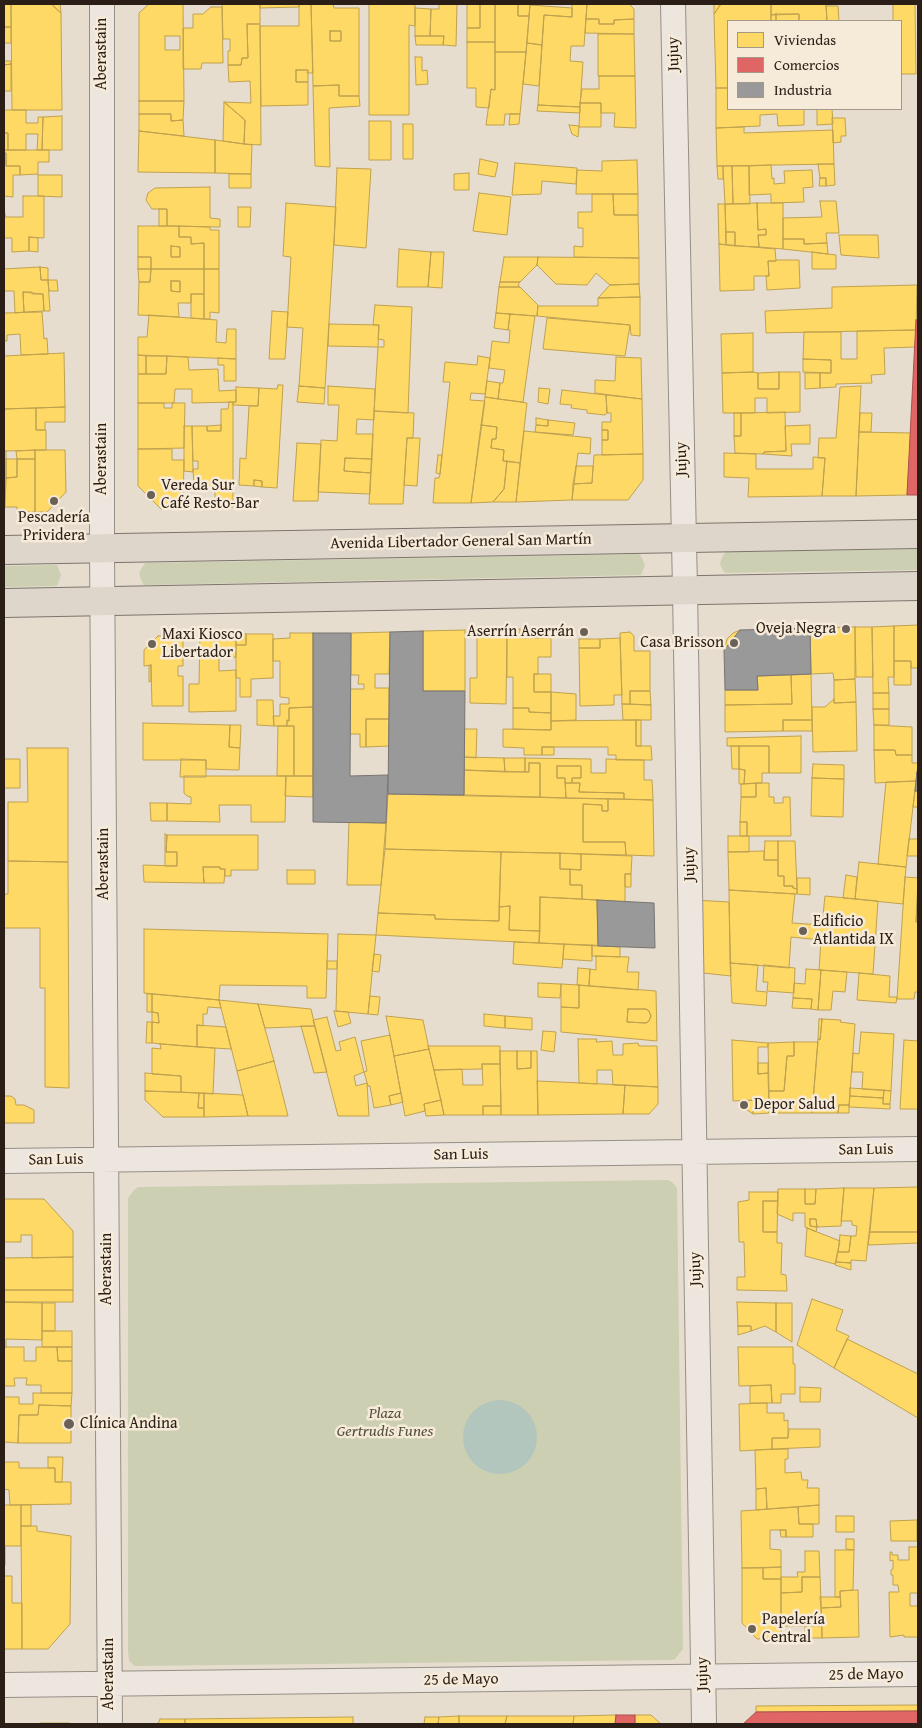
<!DOCTYPE html>
<meta charset="utf-8">
<style>
body{margin:0}
#map{position:relative;width:922px;height:1728px;overflow:hidden;background:#e7ddcf;font-family:"Gentium Book Plus",serif}
canvas{display:block}
.frame{position:absolute;inset:0;border:5px solid #2a1e17;pointer-events:none}
.legend{position:absolute;left:727px;top:20px;width:175px;height:90px;box-sizing:border-box;background:#f6ead9;border:1px solid #a4988b;margin:0;padding:6px 9px;list-style:none;font-size:15px;color:#2a1e17}
.legend li{display:flex;align-items:center;gap:10px;height:25px}
.legend b{width:25px;border:1px solid #a4988b}
</style>
<div id="map">
<canvas width="922" height="1728"></canvas>
<div class="frame"></div>
<ul class="legend">
<li><b style="height:14px;background:#ffd966"></b>Viviendas</li>
<li><b style="height:14px;background:#e06666"></b>Comercios</li>
<li><b style="height:14px;background:#999"></b>Industria</li>
</ul>
</div>
<script>
const ctx = document.querySelector('canvas').getContext('2d');
ctx.lineJoin = 'round';
function fill(path, color) { ctx.fillStyle = color; ctx.fill(path, 'evenodd'); }
const toPath = rows => new Path2D(rows.map(r => 'M' + r).join(''));
function stroke(path, color, width, dash) { ctx.strokeStyle = color; ctx.lineWidth = width; ctx.lineCap = dash ? 'butt' : 'round'; ctx.setLineDash(dash || []); ctx.stroke(path); }
function drawText(font, color, halo, rows, align = 'center') {
  ctx.font = font + ' "Gentium Book Plus",serif'; ctx.lineWidth = 5; ctx.setLineDash([]); ctx.textBaseline = 'middle'; ctx.strokeStyle = halo; ctx.fillStyle = color; for (const [text, x, y, turn = 0] of rows) {
    ctx.save(); ctx.translate(x, y); ctx.rotate((+turn || 0) * Math.PI / 180); ctx.textAlign = isNaN(turn) ? turn : align; if (halo) ctx.strokeText(text, 0, 0); ctx.fillText(text, 0, 0); ctx.restore();
  }
}
const green = toPath([
 [918,549,918,570,726,573,723,571,720,564,722,557,726,552],
 [640,554,645,565,641,575,144,585,141,580,139,573,145,563],
 [57,565,61,575,57,586,4,587,4,566],
 [668,1180,672,1182,677,1188,683,1649,675,1659,671,1660,135,1666,129,1661,128,1651,128,1198,134,1190,138,1187]
]);
const water = toPath([
 '463 1437a37 37 0 1 1 74 0a37 37 0 1 1-74 0Z'
]);
const homes = toPath([
 [4,4,11,4,11,27,4,27,4,4],
 [11,4,51,4,61,13,62,110,12,110,11,4],
 [51,4,60,4,61,13,51,4],
 [149,4,183,4,184,101,139,101,139,13,149,4],
 [165,36,180,36,180,50,165,50,165,36],
 [222,4,260,4,260,24,247,24,248,58,242,58,241,65,228,65,228,51,230,51,230,39,223,39,222,4],
 [260,4,299,4,299,7,260,8,260,4],
 [299,4,311,4,313,73,307,73,308,70,296,70,296,82,308,82,308,105,261,106,260,26,299,26,299,4],
 [311,4,333,4,334,8,359,8,359,96,339,96,339,85,313,86,311,4],
 [330,31,341,31,341,41,330,41,330,31],
 [369,4,415,4,415,26,409,25,409,115,369,115,369,4],
 [439,4,457,4,456,46,443,45,444,36,430,36,431,9,439,9,439,4],
 [467,4,480,4,480,28,467,28,467,4],
 [480,4,495,4,495,42,467,42,467,28,480,28,480,4],
 [495,4,518,4,518,16,529,16,526,52,495,52,495,4],
 [518,4,530,4,529,16,518,16,518,4],
 [572,4,587,4,584,46,571,46,570,61,583,62,580,107,538,105,544,15,572,17,572,4],
 [587,4,629,4,634,9,634,19,614,20,614,24,599,24,599,19,586,19,587,4],
 [714,4,721,4,714,14,714,4],
 [721,4,771,4,771,21,728,21,728,88,716,88,714,14,721,4],
 [771,4,826,4,827,21,799,21,799,14,771,15,771,4],
 [893,4,915,4,916,74,901,74,901,21,893,21,893,4],
 [530,5,572,8,572,17,544,15,542,45,527,43,530,5],
 [826,6,838,6,839,21,827,21,826,6],
 [211,7,222,7,223,63,202,63,201,69,183,69,183,28,193,28,193,14,203,14,211,7],
 [415,8,431,9,430,36,415,36,415,8],
 [776,14,776,21,771,21,771,15,776,14],
 [776,14,799,14,799,21,776,21,776,14],
 [586,19,599,19,599,24,614,24,614,20,634,19,634,34,585,33,586,19],
 [247,24,260,24,261,145,244,144,245,120,224,102,251,103,250,81,229,82,228,65,241,65,242,58,248,58,247,24],
 [4,27,11,27,11,43,4,43,4,27],
 [330,31,341,31,341,41,330,41,330,31],
 [598,34,634,34,635,76,598,76,598,34],
 [415,36,444,36,443,45,416,45,415,36],
 [467,42,495,42,495,90,491,89,489,108,476,107,476,88,467,88,467,42],
 [527,43,542,45,539,86,523,84,527,43],
 [495,52,526,52,520,114,505,114,504,125,486,125,491,89,495,90,495,52],
 [415,57,422,57,422,71,427,70,428,84,416,85,415,57],
 [4,61,11,61,11,64,4,65,4,61],
 [11,64,11,91,4,91,4,65,11,64],
 [296,70,308,70,308,82,296,82,296,70],
 [599,76,635,76,636,128,614,127,615,113,601,113,601,103,580,103,582,89,599,89,599,76],
 [339,85,339,96,359,96,360,106,329,108,330,167,315,166,313,86,339,85],
 [716,88,728,88,728,109,804,109,804,125,778,126,777,114,760,115,760,126,716,128,716,88],
 [139,101,184,101,183,120,171,121,171,114,139,114,139,101],
 [224,102,245,120,244,144,223,141,224,102],
 [580,103,601,103,601,127,579,127,580,103],
 [538,105,580,107,580,113,537,111,538,105],
 [817,109,832,109,833,124,817,125,817,109],
 [4,110,26,110,26,123,38,123,38,117,43,117,42,150,37,150,38,134,26,134,26,150,8,150,8,133,4,133,4,110],
 [139,114,171,114,171,121,183,120,184,136,139,131,139,114],
 [510,114,520,114,519,124,509,125,510,114],
 [62,116,62,150,42,150,43,117,62,116],
 [832,118,845,118,846,136,841,136,841,142,833,143,832,118],
 [369,121,391,121,391,160,369,160,369,121],
 [403,124,413,124,413,159,403,159,403,124],
 [569,125,579,126,578,137,572,134,569,125],
 [744,127,744,133,833,130,834,164,717,166,716,128,744,127],
 [139,131,215,140,215,173,138,172,139,131],
 [4,133,8,133,8,150,4,150,4,133],
 [215,140,252,145,251,174,215,173,215,140],
 [4,150,49,150,49,162,38,162,38,174,20,175,20,166,6,166,6,153,4,153,4,150],
 [4,153,6,153,6,166,20,166,20,175,13,175,13,197,4,196,4,153],
 [480,159,498,163,495,177,478,174,480,159],
 [637,160,638,194,576,194,577,170,602,171,602,161,637,160],
 [515,163,577,168,576,184,542,181,541,194,512,195,515,163],
 [818,164,834,164,835,185,826,186,826,178,820,178,818,164],
 [771,165,772,179,774,178,774,184,785,183,784,171,812,170,813,187,803,188,804,202,771,203,771,194,749,195,749,166,771,165],
 [717,166,723,166,723,179,718,179,717,166],
 [723,166,732,166,733,204,725,204,723,166],
 [732,166,749,166,750,204,733,204,732,166],
 [337,168,371,169,366,248,334,245,337,168],
 [469,173,469,190,454,190,454,174,469,173],
 [229,174,251,174,251,188,229,188,229,174],
 [38,175,62,175,62,197,38,196,38,175],
 [820,178,826,178,826,186,819,186,820,178],
 [210,187,210,218,220,219,220,227,167,226,167,209,152,209,146,200,148,193,155,188,210,187],
 [479,193,511,197,507,235,473,231,479,193],
 [592,194,613,194,614,215,638,215,639,258,574,257,574,246,583,247,583,228,578,228,578,212,592,212,592,194],
 [613,194,638,194,638,215,614,215,613,194],
 [23,196,44,196,44,238,29,237,29,251,12,252,12,238,4,238,4,213,5,213,5,217,23,217,23,196],
 [820,201,836,201,839,233,826,233,827,243,804,244,804,239,783,239,783,218,822,217,820,201],
 [286,203,336,207,325,388,299,386,303,328,287,327,291,257,283,256,286,203],
 [757,203,758,230,766,229,766,235,758,235,759,247,735,246,735,232,726,232,725,204,757,203],
 [757,203,783,203,783,249,759,247,758,235,766,235,766,229,758,230,757,203],
 [718,204,725,204,726,245,719,244,718,204],
 [238,207,251,207,250,227,238,227,238,207],
 [159,209,167,209,167,226,159,226,159,209],
 [138,226,179,226,179,237,191,237,191,244,204,243,204,269,151,269,151,257,138,257,138,226],
 [171,246,180,247,180,257,171,257,171,246],
 [179,226,210,227,210,230,219,230,219,269,204,269,204,243,191,244,191,237,179,237,179,226],
 [726,232,735,232,735,246,726,245,726,232],
 [839,235,878,235,879,258,841,255,839,235],
 [29,237,38,238,38,252,29,251,29,237],
 [783,239,804,239,804,244,827,243,828,254,783,249,783,239],
 [719,244,775,249,776,261,768,261,769,276,754,276,754,290,720,291,719,244],
 [171,246,180,247,180,257,171,257,171,246],
 [399,249,431,252,428,287,397,287,399,249],
 [431,252,444,252,442,288,428,287,431,252],
 [812,252,836,255,836,269,812,269,812,252],
 [138,257,151,257,151,269,138,269,138,257],
 [504,257,538,257,537,265,520,282,500,282,504,257],
 [538,257,639,258,639,284,610,285,596,273,587,285,556,284,537,265,538,257],
 [776,260,799,260,800,288,767,290,766,276,769,276,768,261,776,261,776,260],
 [40,267,41,280,48,280,50,311,44,311,43,294,32,294,32,292,23,292,24,312,15,313,14,291,4,291,4,269,40,267],
 [40,267,48,268,48,280,41,280,40,267],
 [138,269,151,269,150,282,139,282,138,269],
 [151,269,204,269,204,294,191,294,191,303,178,303,179,317,138,315,139,282,150,282,151,269],
 [171,281,180,281,180,292,171,291,171,281],
 [204,269,219,269,219,313,210,312,210,319,204,319,204,269],
 [48,280,57,280,58,291,49,291,48,280],
 [171,281,180,281,180,292,171,291,171,281],
 [500,282,520,282,518,285,520,287,499,287,500,282],
 [639,284,640,297,598,298,610,285,639,284],
 [917,285,916,330,766,333,765,311,832,308,832,287,917,285],
 [499,287,520,287,538,305,537,316,496,313,499,287],
 [23,292,43,294,44,311,24,312,23,292],
 [191,294,204,294,204,319,191,318,191,294],
 [640,297,640,336,631,335,630,325,537,316,538,306,598,306,598,298,640,297],
 [375,305,412,307,408,413,374,411,378,347,384,347,384,340,378,339,379,325,373,325,375,305],
 [272,311,288,312,285,359,269,359,272,311],
 [42,312,44,339,47,338,48,354,21,355,20,334,7,335,7,341,4,341,4,313,42,312],
 [496,313,510,314,508,330,494,328,496,313],
 [510,314,535,316,523,402,498,399,500,383,503,383,505,370,489,368,492,341,509,343,510,330,508,330,510,314],
 [149,315,217,320,216,342,226,343,227,329,236,329,236,359,138,355,138,337,147,337,149,315],
 [547,318,630,325,625,356,543,349,547,318],
 [329,324,379,325,378,347,328,346,329,324],
 [916,330,915,347,884,348,885,374,871,375,872,383,836,384,836,387,820,388,820,373,831,373,831,360,803,359,804,332,841,332,841,359,857,359,857,331,916,330],
 [753,333,753,372,722,373,721,334,753,333],
 [64,353,65,407,4,409,4,356,64,353],
 [138,355,146,356,146,374,138,374,138,355],
 [146,356,167,356,166,374,146,374,146,356],
 [167,356,188,357,189,370,218,369,219,391,236,390,236,402,192,403,192,389,175,389,174,403,138,403,138,374,166,374,167,356],
 [478,356,490,358,485,394,471,393,470,400,485,401,471,503,433,503,435,478,439,478,440,474,450,382,443,382,445,362,477,365,478,356],
 [616,357,641,358,642,399,595,393,595,380,615,381,616,357],
 [218,358,236,359,236,381,224,381,224,365,218,365,218,358],
 [803,359,831,360,831,373,803,372,803,359],
 [753,372,758,373,758,389,779,389,779,372,800,372,800,412,767,413,767,398,755,398,755,413,723,413,722,373,753,372],
 [779,372,779,389,758,389,758,373,779,372],
 [805,373,820,373,820,388,805,389,805,373],
 [487,381,500,383,498,399,485,397,487,381],
 [278,385,283,385,277,488,262,487,262,481,254,480,254,486,239,485,240,458,246,459,249,406,258,406,259,388,277,389,278,385],
 [299,386,325,388,324,404,297,402,299,386],
 [328,386,375,389,374,420,357,419,356,434,373,434,372,459,345,458,344,471,371,473,370,494,318,492,321,440,337,441,339,405,328,405,328,386],
 [861,386,856,496,822,496,825,458,818,458,819,438,836,438,840,387,861,386],
 [236,387,259,388,258,406,233,405,233,402,236,402,236,387],
 [539,388,550,389,548,404,538,402,539,388],
 [562,390,606,395,607,413,605,415,587,413,587,410,571,408,572,405,560,404,562,390],
 [606,395,642,399,643,454,602,455,602,440,608,440,608,430,602,430,602,422,611,422,611,413,607,413,606,395],
 [485,397,527,403,520,463,503,461,504,450,491,448,492,439,496,439,497,427,481,425,485,397],
 [229,402,233,402,233,507,221,508,215,503,215,488,198,488,194,485,193,469,198,469,198,461,193,461,192,426,207,426,207,431,221,431,221,409,228,409,229,402],
 [138,403,164,403,164,408,172,408,172,403,185,403,184,448,138,449,138,403],
 [65,407,65,422,45,422,45,430,36,430,36,408,65,407],
 [36,408,36,430,46,430,46,450,4,451,4,409,36,408],
 [374,411,414,413,413,438,407,438,403,504,369,504,374,411],
 [785,412,786,451,764,452,763,454,735,453,734,436,741,436,741,413,785,412],
 [734,413,741,413,741,436,734,436,734,413],
 [860,413,872,413,871,432,859,432,860,413],
 [536,418,548,420,548,426,536,425,536,418],
 [548,420,575,423,573,435,535,432,536,425,548,426,548,420],
 [221,425,221,431,207,431,207,426,221,425],
 [481,425,497,427,496,439,492,439,491,448,504,450,503,461,507,461,504,489,493,502,471,503,481,425],
 [810,425,810,444,791,444,792,456,763,454,764,452,786,451,785,426,810,425],
 [184,426,192,426,193,472,184,471,184,426],
 [602,430,608,430,608,440,602,440,602,430],
 [524,431,591,438,590,454,578,453,572,500,516,502,524,431],
 [859,432,911,433,907,495,856,496,859,432],
 [407,438,420,438,417,486,404,485,407,438],
 [297,443,321,444,318,501,293,501,297,443],
 [138,449,172,449,172,460,184,460,183,508,161,509,138,486,138,449],
 [35,450,65,450,66,492,47,512,35,512,35,450],
 [35,450,35,459,17,459,16,451,35,450],
 [4,451,6,451,6,478,4,478,4,451],
 [724,453,756,454,756,469,813,469,813,457,825,458,822,496,748,497,749,478,724,477,724,453],
 [643,454,643,480,628,500,572,500,573,484,592,483,594,455,643,454],
 [438,455,442,455,440,474,436,473,438,455],
 [345,458,372,459,371,473,344,471,345,458],
 [6,459,17,459,17,477,6,478,6,459],
 [17,459,35,459,35,512,17,512,17,507,5,507,6,478,17,477,17,459],
 [507,461,520,463,516,502,493,502,504,489,507,461],
 [576,466,593,466,592,483,573,484,576,466],
 [4,478,6,478,5,496,4,496,4,478],
 [254,480,262,481,262,487,254,486,254,480],
 [918,625,918,668,911,668,911,661,894,661,894,626,918,625],
 [894,626,894,677,888,677,889,693,873,693,872,627,894,626],
 [855,627,872,627,873,677,856,677,855,627],
 [855,627,855,679,834,680,833,673,811,674,810,628,855,627],
 [520,629,520,638,551,638,551,657,538,657,538,674,534,674,534,692,551,692,551,713,529,712,529,708,513,708,513,677,507,677,507,630,520,629],
 [465,630,465,691,423,691,423,631,465,630],
 [477,630,507,630,506,704,470,703,470,678,477,678,477,630],
 [740,630,724,650,727,639,733,633,740,630],
 [390,632,389,674,375,674,375,688,389,688,389,719,366,719,366,747,360,747,360,734,350,734,350,689,364,689,364,684,358,684,359,675,351,675,351,633,390,632],
 [630,632,634,636,634,651,650,651,650,691,630,691,630,704,622,704,620,633,630,632],
 [290,633,313,633,313,707,289,708,289,721,287,720,287,726,274,726,273,716,280,716,280,704,289,704,289,698,280,697,280,661,273,661,273,639,290,638,290,633],
 [236,634,236,657,219,658,219,671,236,670,236,711,189,712,189,684,199,684,200,635,236,634],
 [236,634,246,634,246,645,236,645,236,634],
 [246,634,273,634,273,678,251,679,251,697,240,697,240,678,236,678,236,645,246,645,246,634],
 [158,636,183,636,183,666,178,666,178,676,183,676,183,706,152,706,151,665,144,666,144,650,158,636],
 [620,638,622,695,614,695,614,705,580,706,579,648,600,648,600,639,620,638],
 [579,639,600,639,600,648,579,648,579,639],
 [894,661,911,661,911,685,894,685,894,661],
 [151,665,151,681,149,682,149,666,151,665],
 [534,674,551,674,551,692,534,692,534,674],
 [811,674,812,720,783,720,783,731,725,732,725,705,792,704,791,675,811,674],
 [791,675,792,704,725,705,725,690,758,690,757,676,791,675],
 [855,679,856,702,834,703,834,680,855,679],
 [630,691,650,691,651,705,630,704,630,691],
 [551,692,576,694,576,720,551,721,551,692],
 [873,693,889,693,889,709,873,709,873,693],
 [834,699,834,703,856,702,857,751,813,752,812,707,825,707,834,699],
 [257,700,273,700,274,726,257,725,257,700],
 [622,704,651,705,651,720,623,720,622,704],
 [313,707,313,776,294,776,294,726,287,726,287,720,289,721,289,708,313,707],
 [513,708,529,708,529,712,551,713,551,730,513,729,513,708],
 [873,709,889,709,889,725,874,725,873,709],
 [366,719,389,719,389,746,366,747,366,719],
 [636,720,641,720,641,746,636,746,636,720],
 [636,720,636,746,651,746,652,760,616,760,616,755,608,755,608,747,542,747,542,755,524,755,524,748,503,747,503,729,551,730,551,721,636,720],
 [783,720,812,720,812,731,783,731,783,720],
 [143,723,230,725,229,747,240,748,239,770,206,769,206,760,143,760,143,723],
 [420,723,420,754,389,753,389,724,420,723],
 [230,725,241,725,240,748,229,747,230,725],
 [874,725,912,727,912,755,896,755,895,750,874,750,874,725],
 [278,726,294,726,294,776,277,776,278,726],
 [464,729,477,729,476,758,464,757,464,729],
 [801,736,801,773,769,773,769,746,727,746,727,738,801,736],
 [731,746,739,746,739,769,732,769,731,746],
 [739,746,769,746,769,773,762,773,762,783,744,784,745,770,739,769,739,746],
 [542,747,554,747,554,755,542,755,542,747],
 [27,748,68,748,68,862,8,861,8,802,28,802,27,748],
 [874,750,895,750,896,755,912,755,912,763,918,763,916,781,875,783,874,750],
 [464,757,504,758,505,772,464,770,464,757],
 [504,758,525,758,525,772,505,772,504,758],
 [525,758,591,759,591,773,606,773,606,759,644,760,644,780,652,780,653,800,624,799,624,793,579,792,580,783,572,783,572,778,581,778,581,766,557,766,557,778,565,778,566,798,540,797,540,763,529,763,529,772,525,772,525,758],
 [4,759,20,759,20,788,4,788,4,759],
 [181,759,206,760,206,777,180,777,181,759],
 [529,763,540,763,540,797,464,795,464,770,529,772,529,763],
 [813,764,844,765,844,779,812,778,813,764],
 [557,766,581,766,581,778,572,778,572,783,565,783,565,778,557,778,557,766],
 [739,769,745,770,744,784,739,784,739,769],
 [184,776,286,776,285,822,251,822,251,805,219,805,220,822,167,821,167,803,191,804,191,797,187,796,184,793,184,776],
 [286,776,313,776,313,797,285,796,286,776],
 [812,778,844,779,843,817,811,816,812,778],
 [916,781,906,867,878,864,886,782,916,781],
 [565,783,580,783,579,792,624,793,624,799,566,798,565,783],
 [756,783,769,783,769,797,774,797,774,803,783,803,783,797,790,797,791,836,747,836,747,822,740,822,741,797,756,797,756,783],
 [756,783,756,797,741,797,741,784,756,783],
 [915,791,918,791,918,807,913,807,915,791],
 [388,794,608,799,608,811,602,811,602,805,583,804,583,842,625,842,626,855,385,849,388,794],
 [608,799,653,800,654,856,626,855,625,842,583,842,583,804,602,805,602,811,608,811,608,799],
 [150,803,167,803,167,821,151,821,150,803],
 [349,822,386,823,381,885,347,885,349,822],
 [740,822,747,822,747,836,740,836,740,822],
 [165,834,167,835,166,852,177,852,177,866,165,866,165,834],
 [167,835,258,835,258,870,231,870,231,876,225,876,225,869,220,869,220,867,203,867,204,883,144,882,143,865,177,866,177,852,166,852,167,835],
 [728,836,749,836,749,852,728,852,728,836],
 [909,839,918,839,918,856,907,856,909,839],
 [765,841,778,841,778,860,764,860,765,841],
 [778,841,795,841,797,889,793,888,793,886,784,886,784,876,778,876,778,841],
 [385,849,501,852,499,921,435,919,435,915,378,913,385,849],
 [764,851,764,860,778,860,778,876,784,876,784,886,793,886,793,888,797,889,797,894,729,890,728,852,764,851],
 [501,852,560,853,560,869,570,869,570,885,582,885,582,899,540,897,540,931,509,930,510,906,499,907,501,852],
 [560,853,581,854,581,870,560,869,560,853],
 [581,854,632,856,631,874,625,874,625,902,582,899,582,885,570,885,570,869,581,870,581,854],
 [8,861,68,862,69,1088,45,1087,45,988,40,988,40,928,4,928,4,894,8,894,8,861],
 [859,862,906,867,903,904,855,899,859,862],
 [203,867,220,867,220,869,225,869,224,883,204,883,203,867],
 [287,870,315,870,315,884,287,884,287,870],
 [625,874,631,874,631,887,625,887,625,874],
 [846,875,857,877,855,899,843,898,846,875],
 [905,877,918,878,916,922,918,922,918,992,915,992,914,999,897,999,905,877],
 [797,878,810,878,810,895,797,894,797,878],
 [729,890,795,894,792,923,822,925,825,896,878,901,873,974,819,970,821,940,791,937,789,968,730,963,729,890],
 [918,891,918,922,916,922,918,891],
 [540,897,597,900,598,946,539,943,540,897],
 [694,900,729,902,731,976,694,972,694,900],
 [510,906,509,930,540,931,539,943,376,935,378,913,435,915,435,919,499,921,499,907,510,906],
 [144,929,328,934,326,998,307,998,307,986,220,985,219,1000,144,993,144,929],
 [338,934,376,935,368,1014,336,1011,338,934],
 [514,942,564,944,562,968,513,964,514,942],
 [564,944,592,945,592,961,563,959,564,944],
 [592,945,620,947,620,957,592,956,592,945],
 [374,954,381,955,379,972,372,971,374,954],
 [596,956,629,957,627,972,639,972,638,990,589,986,590,969,596,970,596,956],
 [327,961,337,961,337,969,327,969,327,961],
 [730,963,758,965,756,991,767,992,766,1006,732,1003,730,963],
 [764,965,795,968,794,993,767,991,768,982,763,982,764,965],
 [578,968,590,969,589,986,577,985,578,968],
 [806,969,821,970,818,1010,811,1009,812,999,793,998,794,983,805,984,806,969],
 [821,970,847,972,845,992,833,991,831,1010,818,1010,821,970],
 [859,973,890,976,889,997,897,997,896,1003,857,1000,859,973],
 [538,983,561,984,560,998,538,997,538,983],
 [561,984,579,985,579,1008,561,1007,561,984],
 [579,985,656,991,657,1041,561,1032,561,1007,579,1008,579,985],
 [628,1009,646,1009,649,1011,651,1016,649,1021,646,1023,627,1022,628,1009],
 [147,994,152,994,152,1012,147,1012,147,994],
 [152,994,219,1000,221,1008,208,1007,207,1014,203,1014,203,1026,197,1025,197,1047,152,1043,152,1022,159,1023,158,1013,152,1012,152,994],
 [370,996,380,997,378,1015,368,1014,370,996],
 [793,998,812,999,811,1009,792,1008,793,998],
 [219,1000,258,1004,274,1061,237,1071,219,1000],
 [258,1004,311,1009,315,1026,265,1028,258,1004],
 [628,1009,646,1009,649,1011,651,1016,649,1021,646,1023,627,1022,628,1009],
 [334,1011,348,1012,351,1023,338,1027,334,1011],
 [152,1012,158,1013,159,1023,152,1022,152,1012],
 [484,1014,505,1016,505,1028,484,1026,484,1014],
 [386,1016,423,1020,429,1049,394,1056,386,1016],
 [505,1016,532,1018,532,1030,505,1028,505,1016],
 [327,1017,336,1051,341,1050,339,1042,355,1037,364,1072,354,1076,356,1086,367,1083,369,1116,338,1116,313,1020,327,1017],
 [819,1019,822,1019,820,1040,818,1039,819,1019],
 [822,1019,841,1020,840,1022,855,1024,849,1105,839,1105,838,1113,812,1113,818,1039,820,1040,822,1019],
 [147,1022,152,1022,152,1043,146,1043,147,1022],
 [197,1025,226,1027,231,1049,197,1047,197,1025],
 [301,1026,315,1026,327,1072,314,1073,301,1026],
 [543,1031,556,1032,554,1052,541,1050,543,1031],
 [861,1032,894,1034,891,1091,862,1089,863,1072,852,1072,853,1053,859,1054,861,1032],
 [390,1035,401,1093,389,1096,391,1105,374,1108,370,1086,368,1086,364,1072,367,1071,361,1041,390,1035],
 [578,1039,597,1039,596,1042,612,1041,613,1055,623,1055,623,1044,638,1043,639,1046,657,1046,658,1087,613,1085,612,1070,597,1070,597,1084,579,1083,578,1039],
 [732,1040,768,1043,768,1047,758,1047,758,1074,768,1073,769,1113,753,1114,754,1100,733,1101,732,1040],
 [904,1040,918,1041,918,1109,900,1109,904,1040],
 [794,1042,794,1056,787,1056,784,1091,769,1091,768,1043,794,1042],
 [794,1042,818,1042,812,1113,769,1113,769,1091,784,1091,787,1056,794,1056,794,1042],
 [160,1044,215,1048,213,1094,181,1092,181,1076,152,1074,152,1048,161,1049,160,1044],
 [428,1046,500,1046,500,1064,482,1064,482,1069,434,1070,428,1046],
 [429,1049,441,1100,424,1104,425,1111,405,1116,394,1056,429,1049],
 [500,1051,517,1051,517,1069,531,1068,531,1051,537,1051,538,1115,501,1115,500,1051],
 [517,1051,531,1051,531,1068,517,1069,517,1051],
 [274,1061,288,1116,248,1116,237,1071,274,1061],
 [758,1063,768,1063,768,1073,758,1074,758,1063],
 [482,1064,500,1064,501,1106,483,1106,483,1115,444,1115,434,1070,462,1069,463,1085,483,1085,482,1064],
 [145,1073,181,1076,181,1092,145,1091,145,1073],
 [537,1081,625,1085,623,1114,538,1115,537,1081],
 [625,1085,658,1087,658,1104,649,1114,623,1114,625,1085],
 [850,1088,884,1090,883,1098,850,1096,850,1088],
 [884,1090,891,1091,890,1104,883,1104,884,1090],
 [145,1091,199,1093,198,1108,204,1108,204,1117,163,1117,145,1100,145,1091],
 [199,1093,204,1093,204,1108,198,1108,199,1093],
 [204,1093,243,1095,248,1116,204,1117,204,1093],
 [401,1093,403,1102,391,1105,389,1096,401,1093],
 [4,1096,11,1096,15,1099,16,1105,24,1105,34,1110,34,1123,4,1123,4,1096],
 [850,1096,883,1098,883,1104,890,1104,890,1109,849,1107,850,1096],
 [441,1100,444,1115,426,1116,424,1104,441,1100],
 [754,1100,753,1114,740,1105,740,1101,754,1100],
 [839,1105,849,1105,849,1113,838,1113,839,1105],
 [483,1106,501,1106,501,1115,483,1115,483,1106],
 [918,1187,918,1232,870,1232,874,1188,918,1187],
 [844,1188,841,1226,817,1227,816,1232,805,1227,805,1213,793,1213,793,1221,777,1214,778,1189,805,1189,805,1204,815,1204,816,1189,844,1188],
 [810,1219,816,1219,817,1227,810,1226,810,1219],
 [844,1188,874,1188,866,1261,851,1260,851,1263,836,1262,838,1252,849,1252,851,1236,856,1236,857,1226,852,1225,852,1221,841,1221,844,1188],
 [805,1189,816,1189,815,1204,805,1204,805,1189],
 [749,1192,778,1192,778,1201,763,1201,763,1232,777,1232,777,1243,782,1243,781,1274,786,1275,787,1291,737,1290,737,1277,745,1277,744,1242,739,1242,738,1202,749,1200,749,1192],
 [4,1199,44,1199,73,1231,73,1257,32,1258,32,1235,21,1235,21,1242,4,1242,4,1199],
 [763,1201,778,1201,777,1232,763,1232,763,1201],
 [810,1219,816,1219,817,1227,810,1226,810,1219],
 [807,1228,840,1241,835,1264,805,1256,807,1228],
 [870,1232,918,1232,918,1243,868,1245,870,1232],
 [840,1235,851,1236,849,1252,838,1252,840,1235],
 [73,1257,73,1290,4,1290,4,1258,73,1257],
 [836,1262,851,1263,851,1270,835,1265,836,1262],
 [4,1290,73,1290,73,1302,4,1302,4,1290],
 [812,1299,843,1310,836,1330,849,1336,834,1368,797,1345,812,1299],
 [4,1302,42,1303,42,1340,6,1339,6,1347,4,1347,4,1302],
 [737,1302,776,1303,776,1332,765,1326,751,1331,751,1326,738,1326,737,1302],
 [42,1303,55,1303,55,1331,42,1331,42,1303],
 [776,1303,792,1303,792,1342,776,1332,776,1303],
 [738,1326,751,1326,751,1331,738,1335,738,1326],
 [42,1331,72,1331,72,1347,42,1347,42,1331],
 [847,1339,918,1374,918,1418,834,1368,847,1339],
 [4,1347,24,1347,24,1361,36,1361,36,1347,57,1347,58,1361,72,1361,72,1393,41,1393,41,1385,26,1385,27,1378,14,1378,15,1386,4,1386,4,1347],
 [57,1347,72,1347,72,1361,58,1361,57,1347],
 [738,1347,793,1347,793,1364,795,1364,795,1394,781,1394,781,1403,772,1403,771,1385,739,1386,738,1347],
 [771,1385,772,1403,750,1403,750,1386,771,1385],
 [800,1387,821,1388,820,1402,800,1402,800,1387],
 [33,1393,72,1393,71,1406,39,1405,38,1415,19,1415,18,1443,4,1442,4,1397,19,1397,19,1404,33,1404,33,1393],
 [767,1403,767,1413,784,1413,784,1421,788,1420,788,1438,772,1438,772,1449,740,1451,739,1404,767,1403],
 [39,1405,71,1406,71,1443,18,1443,19,1415,38,1415,39,1405],
 [789,1429,820,1429,820,1447,772,1449,772,1438,788,1438,789,1429],
 [788,1449,788,1459,785,1459,785,1473,801,1472,802,1480,808,1480,807,1488,819,1488,819,1505,767,1509,766,1488,756,1489,755,1450,788,1449],
 [48,1457,63,1457,62,1482,55,1482,55,1468,48,1468,48,1457],
 [4,1462,19,1462,19,1468,55,1468,55,1482,71,1482,71,1504,10,1505,9,1490,4,1489,4,1462],
 [766,1488,767,1509,756,1510,756,1489,766,1488],
 [4,1505,21,1505,21,1546,5,1546,5,1565,4,1565,4,1505],
 [21,1505,31,1505,31,1526,21,1526,21,1505],
 [819,1505,819,1524,799,1524,798,1507,819,1505],
 [798,1507,799,1524,813,1524,813,1537,786,1537,786,1530,770,1530,770,1549,781,1550,781,1567,742,1568,741,1511,798,1507],
 [836,1516,854,1516,854,1532,836,1532,836,1516],
 [917,1520,917,1541,891,1541,890,1521,917,1520],
 [21,1526,37,1526,37,1531,71,1536,70,1624,48,1649,22,1649,21,1526],
 [780,1530,786,1530,786,1537,781,1537,780,1530],
 [846,1539,854,1539,854,1550,846,1549,846,1539],
 [909,1547,918,1547,918,1593,910,1593,910,1606,918,1606,918,1637,904,1637,904,1635,890,1637,889,1592,899,1592,898,1585,893,1585,893,1575,891,1575,891,1570,893,1569,893,1560,890,1561,890,1552,892,1552,892,1555,898,1555,898,1560,909,1560,909,1547],
 [835,1550,854,1550,853,1590,840,1591,840,1597,835,1597,835,1550],
 [805,1551,819,1551,820,1577,802,1577,802,1592,781,1593,781,1577,798,1577,797,1572,805,1572,805,1551],
 [781,1567,781,1579,763,1579,763,1568,781,1567],
 [742,1568,763,1568,763,1579,781,1579,781,1638,757,1639,742,1623,742,1568],
 [4,1576,12,1576,12,1603,22,1603,22,1649,4,1649,4,1576],
 [802,1577,820,1577,822,1626,781,1626,781,1593,802,1592,802,1577],
 [858,1590,859,1637,822,1638,821,1608,841,1607,840,1591,858,1590],
 [820,1597,840,1597,841,1607,821,1608,820,1597],
 [805,1626,822,1626,822,1638,805,1638,805,1626],
 [918,1705,918,1711,756,1712,756,1706,918,1705],
 [616,1715,615,1724,573,1724,574,1716,616,1715],
 [635,1715,651,1715,661,1724,635,1724,635,1715],
 [459,1716,459,1724,438,1724,439,1717,459,1716],
 [459,1716,507,1716,505,1724,459,1724,459,1716],
 [507,1716,574,1716,573,1724,505,1724,507,1716],
 [353,1717,353,1724,185,1724,185,1719,353,1717],
 [425,1717,439,1717,438,1724,424,1724,425,1717],
 [160,1719,185,1719,185,1724,158,1724,160,1719],
 [41,1723,69,1723,71,1724,41,1724,41,1723]
]);
const shops = toPath([
 [916,320,918,320,918,495,907,495,916,320],
 [918,1711,918,1724,743,1724,756,1712,918,1711],
 [616,1715,635,1715,635,1724,615,1724,616,1715]
]);
const industry = toPath([
 [810,628,811,674,757,676,758,690,725,690,724,650,740,630,810,628],
 [423,631,423,691,465,691,464,795,388,794,390,632,423,631],
 [313,633,351,633,350,776,388,775,386,823,313,822,313,633],
 [917,772,918,791,915,791,916,781,917,772],
 [597,900,654,903,655,948,598,946,597,900]
]);
const street = toPath([
 [102,4,102,549,110,1724],
 [673,4,685,590,704,1724],
 [4,1161,918,1149],
 [4,1685,918,1674]
]);
const primary = toPath([
 [4,550,918,534],
 [4,603,918,586]
]);
const markers = [
 [151,495,5,"#6c6157"],
 [54,501,5,"#6c6157"],
 [846,629,5,"#6c6157"],
 [584,632,5,"#6c6157"],
 [734,643,5,"#6c6157"],
 [152,644,5,"#6c6157"],
 [803,931,5,"#6c6157"],
 [744,1105,5,"#6c6157"],
 [69,1424,6,"#6c6157"],
 [752,1629,5,"#6c6157"]
];
const streetNames = [
 ["Aberastain",102,54,-90],
 ["Jujuy",674,54,-91],
 ["Aberastain",102,459,-90],
 ["Jujuy",682,459,-91],
 ["Avenida Libertador General San Martín",461,542,-1],
 ["Aberastain",104,864,-90],
 ["Jujuy",690,864,-91],
 ["San Luis",866,1150,-1],
 ["San Luis",461,1155,-1],
 ["San Luis",56,1160,-1],
 ["Aberastain",107,1269,-90],
 ["Jujuy",696,1269,-91],
 ["Aberastain",109,1674,-90],
 ["Jujuy",703,1674,-91],
 ["25 de Mayo",866,1675,-1],
 ["25 de Mayo",461,1680,-1]
];
const poiNames = [
 ["Vereda Sur",161,486],
 ["Café Resto-Bar",161,504],
 ["Pescadería",54,518,"center"],
 ["Prividera",54,536,"center"],
 ["Oveja Negra",836,629,"right"],
 ["Aserrín Aserrán",574,632,"right"],
 ["Maxi Kiosco",162,635],
 ["Libertador",162,653],
 ["Casa Brisson",724,643,"right"],
 ["Edificio",813,922],
 ["Atlantida IX",813,940],
 ["Depor Salud",754,1105],
 ["Clínica Andina",80,1424],
 ["Papelería",762,1620],
 ["Central",762,1638]
];
const parkNames = [
 ["Plaza",385,1414],
 ["Gertrudis Funes",385,1432]
];
fill(green, '#cccfb1');
fill(water, '#b2c6bd');
fill(homes, '#ffd966');
stroke(homes, '#bfa14e', 1);
fill(shops, '#e06666');
stroke(shops, '#a9504e', 1);
fill(industry, '#999');
stroke(industry, '#787472', 1);
stroke(street, '#968f86', 26);
stroke(primary, '#7c756d', 30);
stroke(street, '#ece6df', 24);
stroke(primary, '#ded6ca', 28);
for (const [x, y, r, color] of markers) { const dot = new Path2D(); dot.arc(x, y, r, 0, 2 * Math.PI); ctx.fillStyle = color; ctx.fill(dot); stroke(dot, '#f6ead9', 2); }
drawText('16px', '#2a1e17', '#f6ead9', streetNames);
drawText('16px', '#2a1e17', '#f6ead9', poiNames, 'left');
drawText('italic 16px', '#54503e', '#f6ead9', parkNames);
</script>
